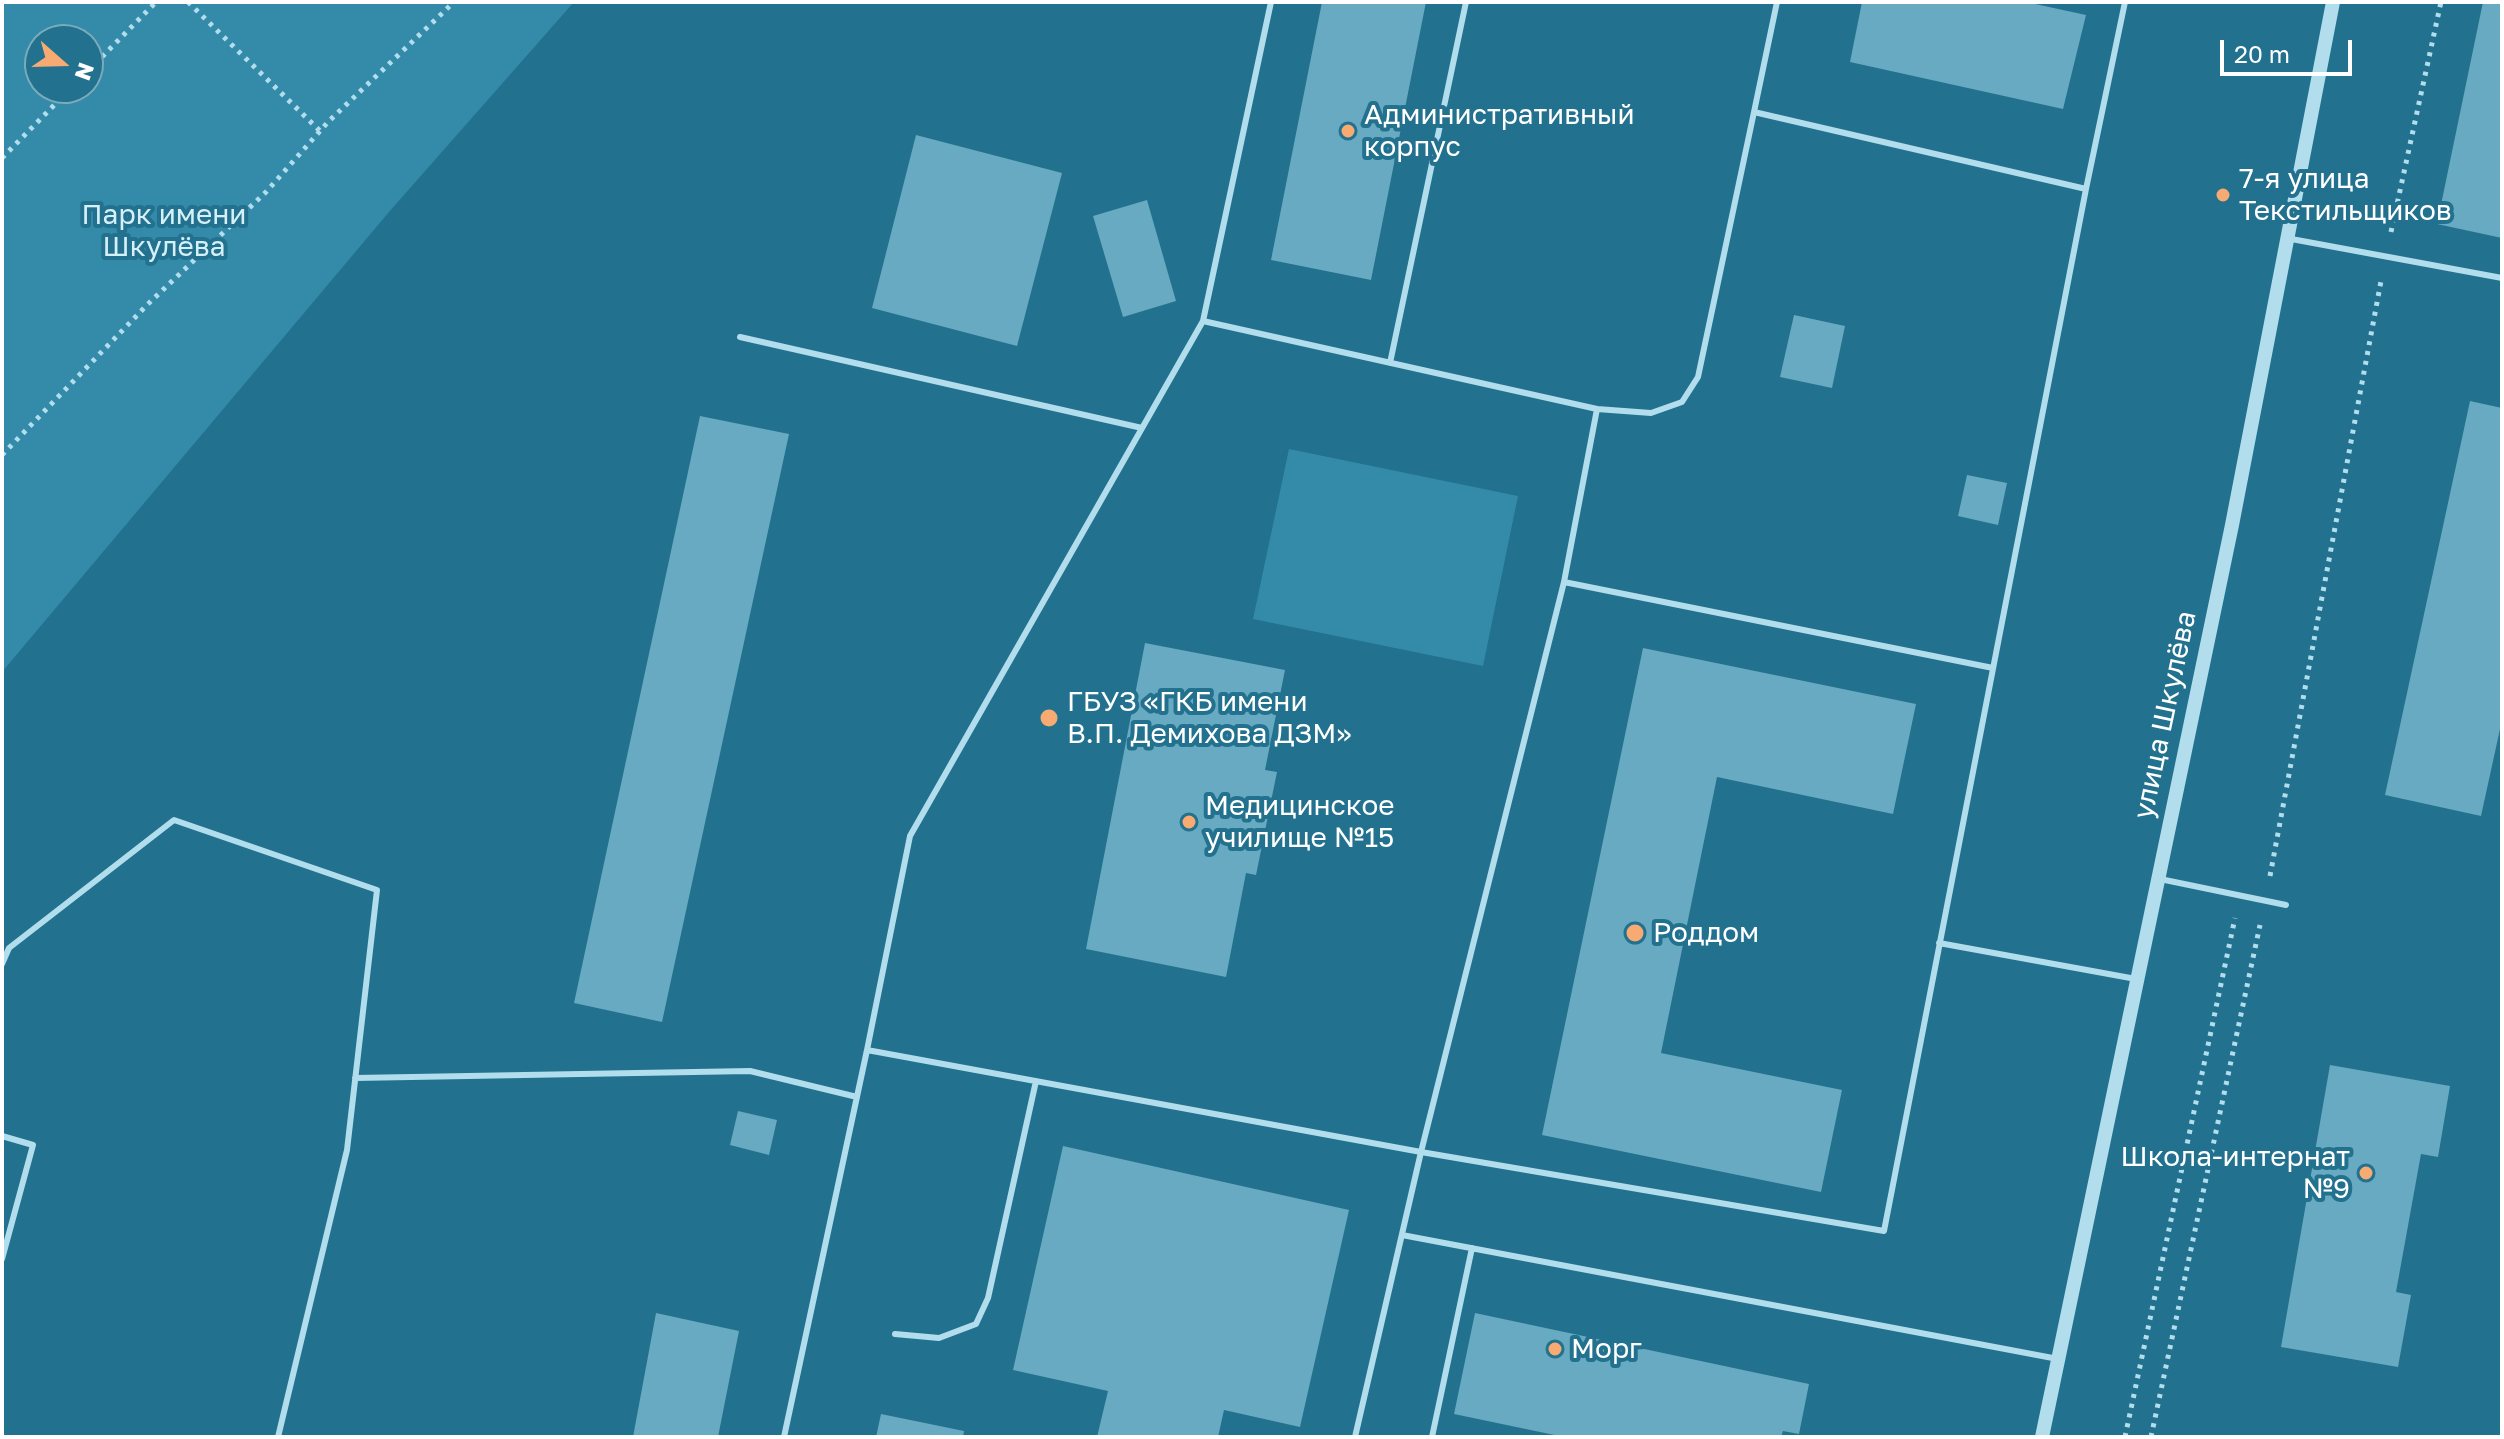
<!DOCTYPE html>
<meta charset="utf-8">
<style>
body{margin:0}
#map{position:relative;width:2504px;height:1439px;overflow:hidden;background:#22718e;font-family:"Golos Text",sans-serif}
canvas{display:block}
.frame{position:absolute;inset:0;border:4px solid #fff;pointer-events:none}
.north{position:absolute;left:24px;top:24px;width:80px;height:80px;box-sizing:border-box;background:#22718e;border:2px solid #7aaabb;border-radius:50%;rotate:110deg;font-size:22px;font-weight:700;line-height:32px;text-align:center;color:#fff}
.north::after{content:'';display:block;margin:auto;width:28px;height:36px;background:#f8aa73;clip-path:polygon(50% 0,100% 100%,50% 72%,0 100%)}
.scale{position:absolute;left:2220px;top:40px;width:132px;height:36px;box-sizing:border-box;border:4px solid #fff;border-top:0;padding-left:10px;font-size:24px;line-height:28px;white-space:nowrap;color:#fff;-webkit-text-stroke:6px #22718e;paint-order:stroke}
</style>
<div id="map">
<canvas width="2504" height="1439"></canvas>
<div class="frame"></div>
<div class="north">N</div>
<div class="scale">20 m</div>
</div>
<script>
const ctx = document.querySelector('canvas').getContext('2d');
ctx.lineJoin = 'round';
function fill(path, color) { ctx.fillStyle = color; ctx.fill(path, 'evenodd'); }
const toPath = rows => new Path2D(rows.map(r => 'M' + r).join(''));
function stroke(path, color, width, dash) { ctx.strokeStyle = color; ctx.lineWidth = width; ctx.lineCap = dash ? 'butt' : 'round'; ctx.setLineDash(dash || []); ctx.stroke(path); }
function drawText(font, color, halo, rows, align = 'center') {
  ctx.font = font + ' "Golos Text",sans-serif'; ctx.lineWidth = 8; ctx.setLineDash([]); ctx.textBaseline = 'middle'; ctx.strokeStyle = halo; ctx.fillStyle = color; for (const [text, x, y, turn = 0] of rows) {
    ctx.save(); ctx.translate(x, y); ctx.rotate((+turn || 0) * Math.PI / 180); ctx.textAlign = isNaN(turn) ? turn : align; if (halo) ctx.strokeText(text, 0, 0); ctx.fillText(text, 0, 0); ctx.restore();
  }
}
const green = toPath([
 [2,2,574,2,389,212,2,672],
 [40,40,88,40,88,88,40,88],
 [1289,449,1518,496,1483,666,1253,619]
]);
const building = toPath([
 [1322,2,1426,2,1371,280,1271,260],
 [1862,2,2026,2,2086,15,2063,109,1850,62],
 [2483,2,2502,2,2502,238,2437,224],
 [916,135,1062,173,1017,346,872,308],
 [1147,200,1176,301,1123,317,1093,216],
 [1794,315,1845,326,1832,388,1780,377],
 [2470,401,2502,408,2502,720,2481,816,2385,795],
 [700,416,789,434,662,1022,574,1003],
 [1967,475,2007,483,1998,525,1958,516],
 [1145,643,1285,670,1265,770,1277,772,1256,875,1246,873,1226,977,1086,949],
 [1643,648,1916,704,1893,814,1717,777,1661,1053,1842,1090,1821,1192,1542,1135],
 [2330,1065,2450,1086,2438,1157,2421,1154,2396,1292,2411,1295,2398,1367,2281,1347],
 [738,1111,777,1120,769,1155,730,1145],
 [1063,1146,1349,1210,1300,1427,1224,1410,1218,1437,1097,1437,1108,1391,1013,1370],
 [656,1313,739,1331,718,1437,633,1437],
 [1475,1313,1809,1384,1799,1434,1783,1431,1781,1437,1564,1437,1454,1414],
 [881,1414,964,1431,963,1437,876,1437]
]);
const path = toPath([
 [188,2,320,131],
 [88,71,156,2],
 [2,158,71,88],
 [2391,232,2441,2],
 [2,455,147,305,266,192,328,122,454,2],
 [2270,876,2381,281],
 [2125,1437,2235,918],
 [2151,1437,2260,925]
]);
const service = toPath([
 [1754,112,1777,2],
 [2286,238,2502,278],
 [1203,321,1597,409],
 [740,337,1142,428],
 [1390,363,1466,2],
 [1564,582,1993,668],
 [2160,879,2286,905],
 [1939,943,2136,979],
 [2,964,9,948,174,820,377,890,347,1150,278,1437],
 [867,1050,910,836,1203,321,1271,2],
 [355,1078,750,1071,857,1097],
 [2,1136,33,1145,2,1259],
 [1402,1235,2058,1359],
 [895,1334,939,1338,976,1324,988,1298,1036,1081],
 [784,1437,867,1050,1421,1152,1564,582,1597,409,1651,413,1682,402,1698,377,1754,112,2086,189,2125,2],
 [1355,1437,1421,1152,1884,1231,2086,189],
 [1432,1437,1472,1248]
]);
const tertiary = toPath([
 [2042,1437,2232,525,2333,2]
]);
const markers = [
 [1348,131,8,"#f8aa73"],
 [2223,195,8,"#f8aa73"],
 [1049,718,10,"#f8aa73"],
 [1189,822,8,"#f8aa73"],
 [1635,933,10,"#f8aa73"],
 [2366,1173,8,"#f8aa73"],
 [1555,1349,8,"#f8aa73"]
];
const poiNames = [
 ["Административный",1364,115],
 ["корпус",1364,147],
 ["7-я улица",2239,179],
 ["Текстильщиков",2239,211],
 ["ГБУЗ «ГКБ имени",1067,702],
 ["В.П. Демихова ДЗМ»",1067,734],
 ["Медицинское",1205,806],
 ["училище №15",1205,838],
 ["Роддом",1653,933],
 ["Школа-интернат",2350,1157,"right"],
 ["№9",2350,1189,"right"],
 ["Морг",1571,1349]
];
const parkNames = [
 ["Парк имени",164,215],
 ["Шкулёва",164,247]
];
const streetNames = [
 ["улица Шкулёва",2165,715,-78]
];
fill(green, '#338ba9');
fill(building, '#67aac1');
stroke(path, '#b1ddec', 5, [4, 6]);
stroke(service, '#b1ddec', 6);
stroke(tertiary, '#b1ddec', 14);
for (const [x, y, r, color] of markers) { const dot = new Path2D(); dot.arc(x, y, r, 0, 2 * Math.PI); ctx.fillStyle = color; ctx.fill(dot); stroke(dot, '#22718e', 3); }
drawText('28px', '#fff', '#22718e', poiNames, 'left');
drawText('28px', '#d6f0f9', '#22718e', parkNames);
drawText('28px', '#fff', '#22718e', streetNames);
</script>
